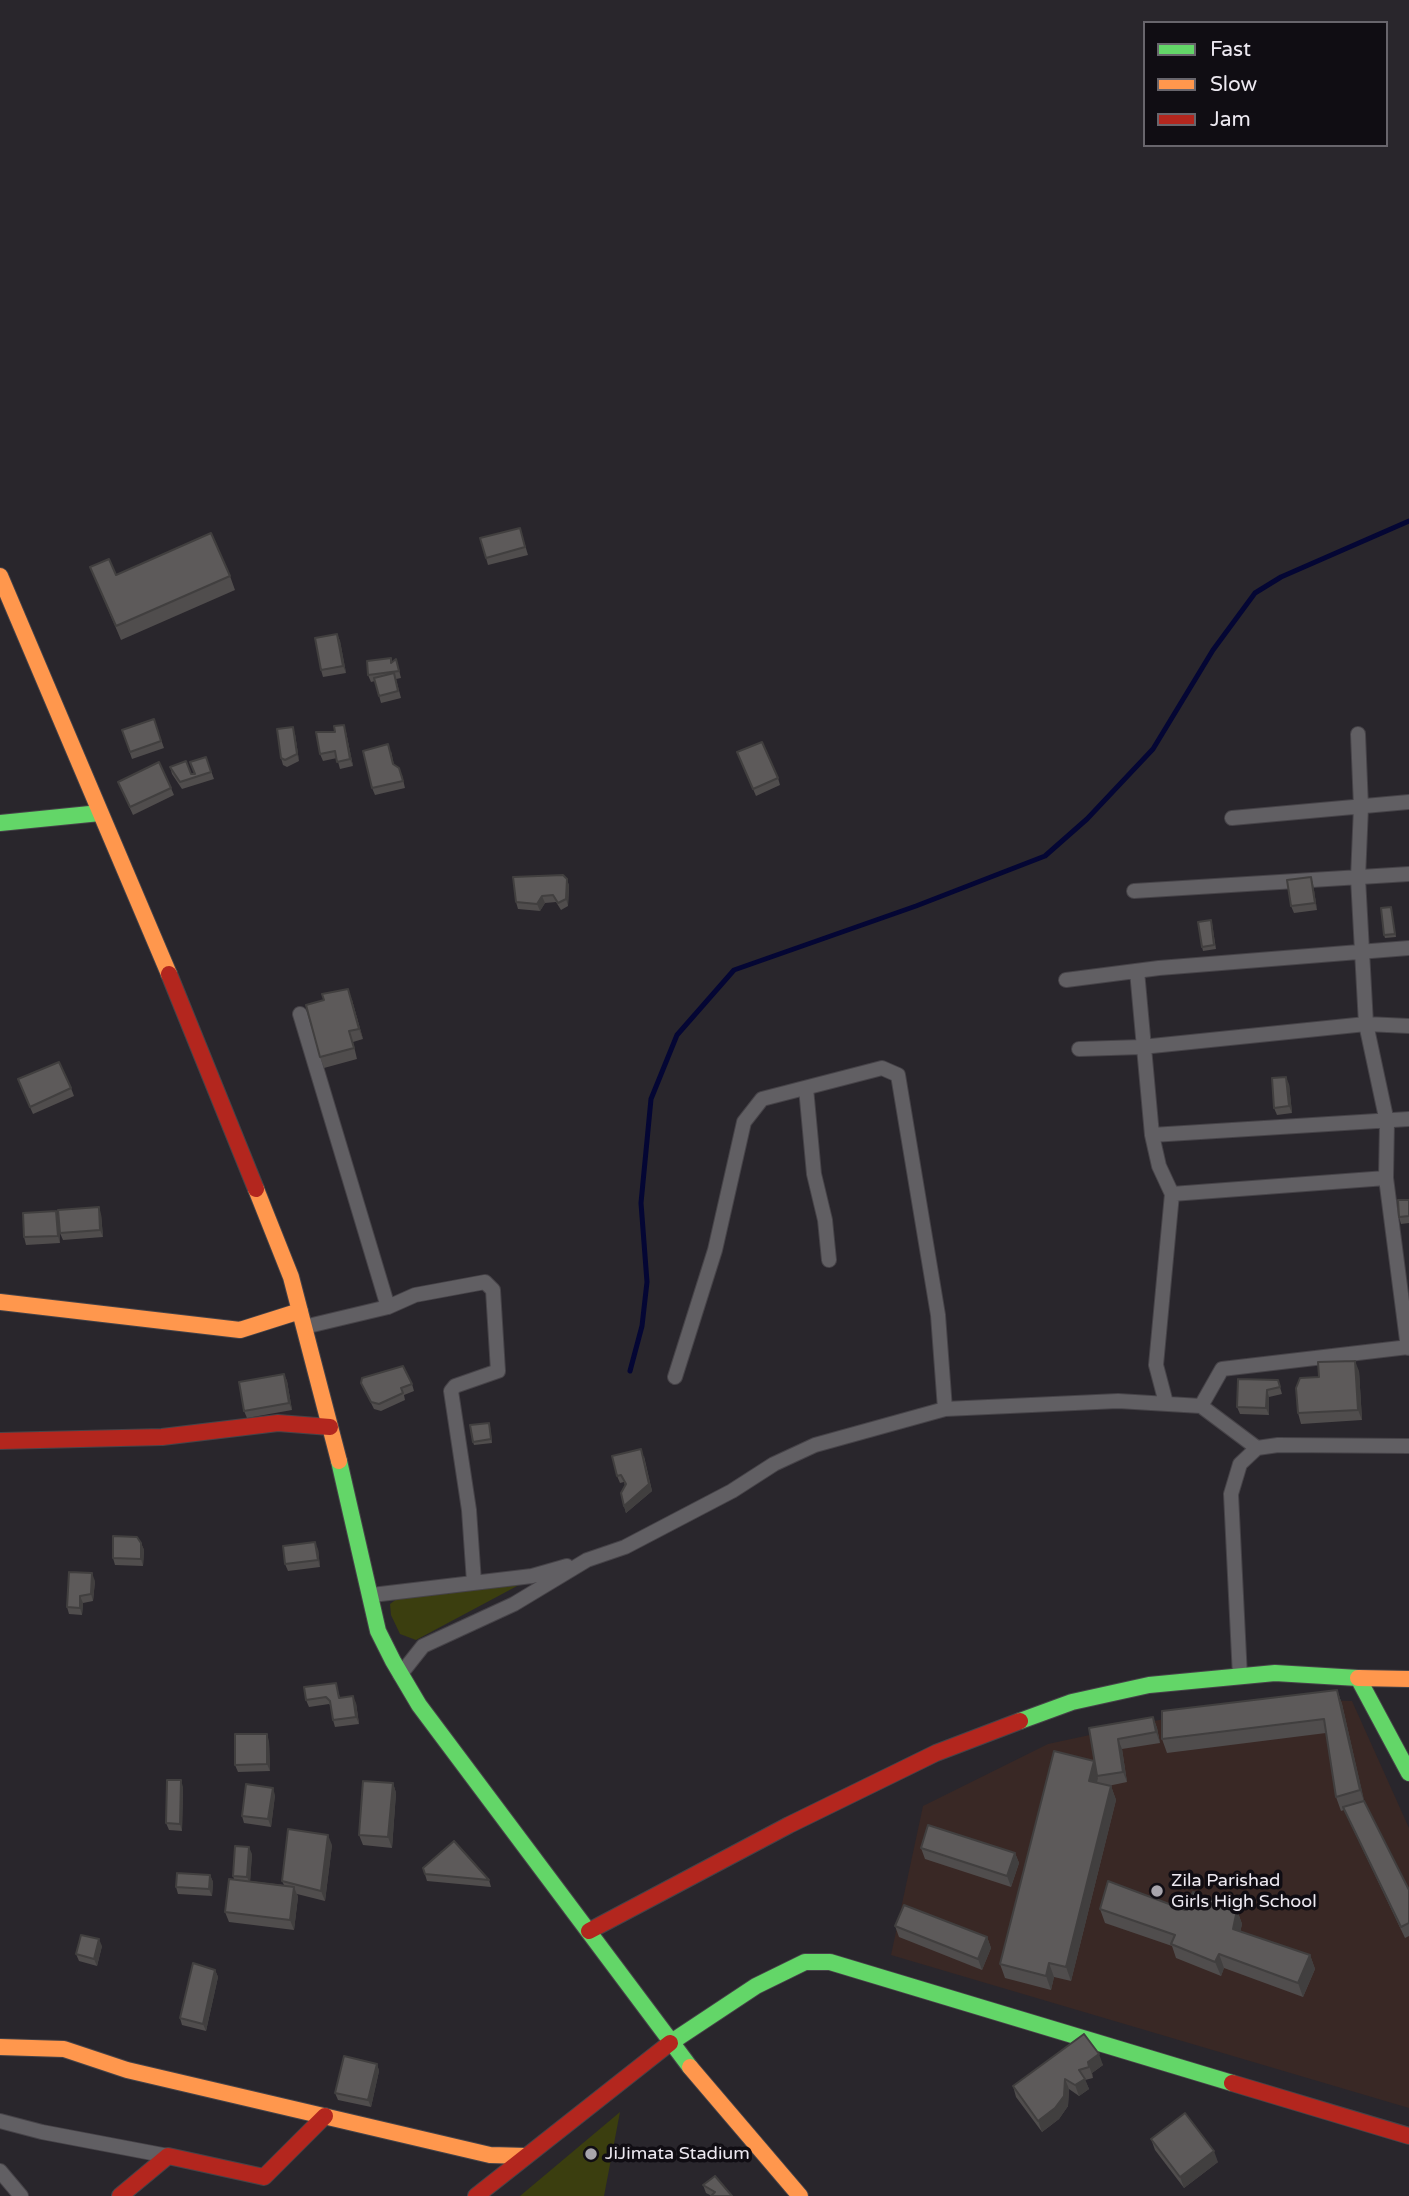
<!DOCTYPE html>
<style>
body{margin:0}
#map{position:relative;width:1409px;height:2196px;overflow:hidden;background:#29262c;font-family:"Varela Round",sans-serif}
canvas{display:block}
.legend{position:absolute;left:1143px;top:21px;width:245px;height:126px;box-sizing:border-box;background:#100d13;border:2px solid #68656c;margin:0;padding:9px 12px;list-style:none;font-size:21px;color:#ede9f1}
.legend li{display:flex;align-items:center;gap:14px;height:35px}
.legend b{width:35px;border:2px solid #68656c}
</style>
<div id="map">
<canvas width="1409" height="2196"></canvas>
<ul class="legend">
<li><b style="height:9px;background:#63d668"></b>Fast</li>
<li><b style="height:9px;background:#ff974d"></b>Slow</li>
<li><b style="height:9px;background:#b3261e"></b>Jam</li>
</ul>
</div>
<script>
const ctx = document.querySelector('canvas').getContext('2d');
ctx.lineJoin = 'round';
function fill(path, color) { ctx.fillStyle = color; ctx.fill(path, 'evenodd'); }
const toPath = rows => new Path2D(rows.map(r => 'M' + r).join(''));
function stroke(path, color, width, dash) { ctx.strokeStyle = color; ctx.lineWidth = width; ctx.lineCap = dash ? 'butt' : 'round'; ctx.setLineDash(dash || []); ctx.stroke(path); }
function drawText(font, color, halo, rows, align = 'center') {
  ctx.font = font + ' "Varela Round",sans-serif'; ctx.lineWidth = 7; ctx.setLineDash([]); ctx.textBaseline = 'middle'; ctx.strokeStyle = halo; ctx.fillStyle = color; for (const [text, x, y, turn = 0] of rows) {
    ctx.save(); ctx.translate(x, y); ctx.rotate((+turn || 0) * Math.PI / 180); ctx.textAlign = isNaN(turn) ? turn : align; if (halo) ctx.strokeText(text, 0, 0); ctx.fillText(text, 0, 0); ctx.restore();
  }
}
const education = toPath([
 [1278,1699,1352,1701,1409,1828,1409,2108,891,1955,923,1806,1048,1744,1187,1714]
]);
const green = toPath([
 [519,1585,416,1640,400,1634,391,1615,390,1604,402,1595],
 [620,2112,604,2196,520,2196]
]);
const stream = toPath([
 [630,1371,642,1326,647,1282,641,1203,651,1099,677,1035,734,970,916,906,1045,856,1087,819,1153,749,1213,650,1255,593,1281,577,1409,521]
]);
const street = toPath([
 [1358,734,1361,807,1358,878,1366,1024,1387,1122,1386,1178,1408,1348],
 [1232,818,1409,802],
 [1134,891,1409,874],
 [1137,971,1152,1135,1159,1166,1172,1194],
 [1066,980,1159,968,1409,948],
 [300,1014,388,1307],
 [1079,1049,1142,1047,1366,1024,1409,1026],
 [806,1088,814,1174,825,1220,829,1260],
 [1152,1135,1409,1119],
 [304,1327,388,1307,415,1295,485,1282,493,1290,498,1371,455,1386,451,1391,469,1510,474,1582],
 [675,1377,715,1250,744,1122,762,1099,882,1068,898,1075,938,1315,945,1409],
 [1166,1403,1156,1365,1172,1194,1386,1178],
 [1201,1406,1222,1369,1409,1347],
 [372,1595,532,1576,567,1566],
 [400,1675,423,1646,514,1604,587,1560,625,1547,732,1491,774,1464,815,1445,945,1409,1118,1401,1201,1406,1257,1448],
 [1240,1677,1231,1494,1240,1464,1257,1448,1278,1445,1409,1446],
 [0,2121,42,2132,168,2156],
 [0,2171,21,2196]
]);
const fast = toPath([
 [0,823,100,813],
 [339,1461,378,1631,393,1661,419,1705,690,2067],
 [1020,1721,1072,1702,1149,1685,1275,1673,1358,1678,1409,1773],
 [670,2043,756,1986,805,1962,830,1962,1232,2083]
]);
const slow = toPath([
 [0,576,169,974],
 [256,1189,291,1277,339,1461],
 [0,1302,240,1330,300,1311],
 [1358,1678,1409,1679],
 [0,2047,64,2049,127,2070,490,2155,526,2156],
 [690,2067,800,2196]
]);
const jam = toPath([
 [169,974,256,1189],
 [0,1441,162,1437,278,1423,330,1427],
 [589,1931,789,1825,936,1753,1020,1721],
 [1232,2083,1409,2136],
 [120,2196,168,2156,264,2177,325,2116],
 [476,2196,670,2043]
]);
const wall = toPath([
 [520,528,528,555,488,565,486,558],
 [90,567,116,575,230,576,235,590,121,640],
 [337,634,340,641,346,673,323,677,321,670],
 [391,658,392,662,398,666,401,678,396,679,401,698,381,703,375,681,371,682,368,675],
 [154,719,164,748,132,759,122,730],
 [346,732,353,766,340,769,337,758,323,761,320,754],
 [295,734,299,761,287,767,283,765,281,758],
 [391,751,394,765,402,775,405,788,375,795,372,788],
 [206,757,214,779,182,789,172,774,170,767,195,774],
 [740,759,778,778,780,785,756,796],
 [118,782,171,788,174,795,133,815],
 [1311,877,1313,884,1317,910,1294,913,1291,906],
 [567,879,569,886,568,906,561,910,556,902,545,903,540,911,518,909,516,902],
 [1391,907,1396,937,1385,938,1384,935],
 [1212,923,1216,949,1203,951,1202,947],
 [352,1000,363,1039,353,1042,357,1059,324,1068,320,1057],
 [1289,1084,1292,1113,1277,1115,1274,1108],
 [21,1087,71,1088,74,1096,33,1114],
 [1409,1200,1409,1223,1401,1224,1399,1217],
 [101,1214,103,1237,63,1240,60,1233,59,1219,60,1243,26,1245,24,1237,59,1218],
 [1359,1371,1362,1420,1301,1424,1298,1413,1319,1377],
 [284,1374,287,1381,292,1410,247,1418,244,1411],
 [1278,1380,1282,1394,1269,1397,1269,1415,1240,1414,1237,1407],
 [361,1383,412,1384,414,1391,404,1395,405,1400,381,1411,374,1409],
 [490,1426,492,1443,474,1445,473,1442],
 [644,1456,652,1491,626,1513,624,1506,625,1486,624,1482,620,1483,617,1476],
 [141,1543,144,1550,143,1566,115,1565,113,1558],
 [318,1549,320,1567,288,1571,285,1564],
 [95,1581,93,1601,83,1603,82,1615,69,1614,67,1607],
 [336,1683,340,1698,356,1703,359,1724,335,1727,333,1720,331,1706,329,1704,309,1707,306,1700],
 [1337,1690,1342,1704,1364,1801,1409,1890,1409,1936,1405,1938,1344,1810,1341,1811,1336,1797,1326,1733,1167,1753,1162,1739],
 [1153,1717,1157,1728,1160,1743,1122,1749,1127,1782,1108,1786,1111,1786,1116,1800,1071,1981,1054,1977,1051,1990,1005,1978,1000,1964,1094,1761,1095,1766,1089,1728],
 [269,1741,270,1771,238,1772,235,1765],
 [393,1783,396,1793,392,1848,363,1845,359,1835],
 [183,1787,182,1831,169,1830,166,1823],
 [275,1795,271,1827,244,1823,242,1816],
 [332,1845,325,1901,297,1894,298,1897,294,1930,229,1922,225,1912,234,1879,233,1876,252,1854,250,1881,284,1885,282,1881],
 [921,1848,1015,1853,1019,1863,1011,1887,925,1859],
 [423,1868,489,1880,491,1887,427,1881],
 [210,1875,213,1882,212,1896,178,1894,176,1887],
 [1100,1909,1237,1910,1242,1924,1240,1932,1310,1955,1315,1969,1303,1997,1224,1968,1221,1976,1176,1958,1172,1946,1105,1923],
 [895,1926,987,1937,991,1948,982,1970,899,1937],
 [102,1946,97,1966,79,1961,76,1954],
 [215,1970,218,1977,206,2031,182,2025,180,2018],
 [1084,2034,1103,2065,1092,2073,1093,2078,1085,2080,1089,2089,1079,2096,1069,2089,1068,2106,1059,2119,1042,2132,1016,2097,1013,2086],
 [377,2064,379,2071,371,2107,338,2100,335,2093],
 [1151,2139,1218,2162,1184,2188,1155,2150],
 [703,2185,732,2196,712,2196,706,2193]
]);
const shadedWall = toPath([
 [337,634,340,641,346,673,343,666],
 [344,725,346,732,353,766,350,759],
 [293,727,295,734,299,761,297,754],
 [1311,877,1313,884,1317,910,1315,903],
 [567,879,569,886,568,906,566,899],
 [542,896,545,903,540,911,537,904],
 [348,989,352,1000,363,1039,359,1029],
 [1286,1077,1289,1084,1292,1113,1289,1106],
 [99,1207,101,1214,103,1237,100,1230],
 [56,1211,59,1218,60,1243,58,1236],
 [1355,1361,1359,1371,1362,1420,1358,1410],
 [284,1374,287,1381,292,1410,289,1403],
 [1267,1390,1269,1397,1269,1415,1266,1408],
 [641,1449,652,1491,626,1513,624,1506],
 [315,1542,318,1549,320,1567,318,1560],
 [141,1543,144,1550,143,1566,141,1559],
 [92,1573,95,1581,93,1601,91,1594],
 [80,1596,83,1603,82,1615,80,1608],
 [1337,1690,1342,1704,1365,1804,1360,1790],
 [353,1696,356,1703,359,1724,356,1717],
 [1153,1717,1157,1728,1160,1743,1156,1732],
 [267,1734,269,1741,270,1771,267,1764],
 [1118,1739,1122,1749,1127,1782,1123,1772],
 [1094,1761,1099,1775,1097,1776,1098,1778,1094,1795,1089,1781],
 [181,1780,183,1787,182,1831,180,1824],
 [393,1783,396,1793,392,1848,388,1837],
 [1111,1786,1116,1800,1071,1981,1066,1967],
 [273,1788,275,1795,271,1827,268,1819],
 [328,1835,332,1845,325,1901,321,1891],
 [249,1847,252,1854,250,1884,247,1877],
 [1015,1853,1019,1863,1011,1887,1007,1876],
 [210,1875,213,1882,212,1896,209,1889],
 [294,1887,298,1897,294,1930,290,1920],
 [1237,1910,1242,1924,1238,1943,1233,1929],
 [987,1937,991,1948,982,1970,978,1959],
 [99,1939,102,1946,97,1966,94,1959],
 [1219,1954,1224,1968,1221,1976,1215,1962],
 [1310,1955,1315,1969,1303,1997,1298,1983],
 [1049,1963,1054,1977,1051,1990,1046,1976],
 [215,1970,218,1977,206,2031,203,2024],
 [1099,2054,1103,2065,1092,2073,1093,2078,1088,2062],
 [377,2064,379,2071,371,2107,368,2100],
 [1065,2079,1069,2089,1068,2106,1059,2119,1042,2132,1038,2121],
 [1085,2079,1089,2089,1079,2096,1075,2085],
 [1214,2151,1218,2162,1184,2188,1180,2177]
]);
const building = toPath([
 [520,528,525,547,486,558,480,538,520,528],
 [211,533,230,576,116,626,90,567,109,559,116,575,211,533],
 [337,634,343,666,321,670,315,638,337,634],
 [391,658,391,663,396,659,399,671,368,675,367,661,391,658],
 [394,673,398,691,379,696,374,678,394,673],
 [154,719,161,741,130,752,122,730,154,719],
 [344,725,350,759,337,762,335,751,320,754,316,732,335,732,334,726,344,725],
 [293,727,297,754,285,760,281,758,277,729,293,727],
 [762,742,778,778,753,789,737,752,762,742],
 [388,744,393,764,399,768,403,781,372,788,363,751,388,744],
 [206,757,211,772,180,782,170,767,186,761,191,774,195,774,190,762,206,757],
 [159,762,171,788,130,807,118,782,159,762],
 [563,875,567,879,566,899,558,903,553,895,542,896,537,904,516,902,513,877,563,875],
 [1311,877,1315,903,1291,906,1287,880,1311,877],
 [1391,907,1395,934,1384,935,1381,908,1391,907],
 [1211,920,1214,945,1202,947,1198,922,1211,920],
 [348,989,359,1029,349,1031,354,1048,320,1057,306,1005,324,1000,322,994,348,989],
 [59,1062,71,1088,30,1107,18,1079,59,1062],
 [1286,1077,1289,1106,1274,1108,1272,1078,1286,1077],
 [1398,1200,1409,1200,1409,1216,1399,1217,1398,1200],
 [99,1207,100,1230,60,1233,58,1210,99,1207],
 [56,1211,58,1236,24,1237,23,1213,56,1211],
 [1355,1361,1358,1410,1298,1413,1296,1388,1300,1378,1319,1377,1318,1362,1355,1361],
 [403,1366,412,1384,401,1388,403,1393,379,1404,371,1402,361,1383,362,1378,403,1366],
 [284,1374,289,1403,244,1411,239,1382,284,1374],
 [1238,1379,1278,1380,1280,1387,1267,1390,1266,1408,1237,1407,1238,1379],
 [489,1423,491,1439,473,1442,470,1425,489,1423],
 [641,1449,649,1484,624,1506,621,1493,626,1484,621,1475,617,1476,612,1456,641,1449],
 [113,1536,137,1537,141,1543,141,1559,113,1558,113,1536],
 [315,1542,318,1560,285,1564,283,1546,315,1542],
 [69,1572,92,1573,91,1594,80,1596,80,1608,67,1607,69,1572],
 [336,1683,339,1698,353,1696,356,1717,333,1720,330,1701,326,1697,306,1700,304,1687,336,1683],
 [1337,1690,1360,1790,1336,1797,1324,1719,1162,1739,1162,1711,1337,1690],
 [1153,1717,1156,1732,1118,1739,1123,1772,1097,1776,1089,1728,1153,1717],
 [235,1734,267,1734,267,1764,235,1765,235,1734],
 [1054,1751,1094,1761,1089,1781,1111,1786,1066,1967,1049,1963,1046,1976,1000,1964,1054,1751],
 [167,1780,181,1780,180,1824,166,1823,167,1780],
 [363,1781,393,1783,388,1837,359,1835,363,1781],
 [246,1784,273,1788,268,1819,242,1816,246,1784],
 [1364,1801,1409,1890,1409,1923,1401,1927,1343,1807,1364,1801],
 [928,1825,1015,1853,1007,1876,921,1848,928,1825],
 [288,1829,328,1835,321,1891,282,1881,288,1829],
 [454,1841,489,1880,425,1874,423,1868,454,1841],
 [235,1846,249,1847,247,1877,233,1876,235,1846],
 [177,1873,210,1875,209,1889,176,1887,177,1873],
 [229,1879,294,1887,290,1920,225,1912,229,1879],
 [1108,1881,1185,1910,1193,1892,1237,1910,1233,1929,1310,1955,1298,1983,1219,1954,1215,1962,1171,1944,1175,1935,1100,1909,1108,1881],
 [904,1905,987,1937,978,1959,895,1926,904,1905],
 [81,1935,99,1939,94,1959,76,1954,81,1935],
 [193,1963,215,1970,203,2024,180,2018,193,1963],
 [1084,2034,1099,2054,1088,2062,1089,2067,1079,2070,1085,2079,1075,2085,1065,2079,1064,2096,1055,2108,1038,2121,1013,2086,1084,2034],
 [344,2056,377,2064,368,2100,335,2093,344,2056],
 [1185,2113,1214,2151,1180,2177,1151,2139,1185,2113],
 [715,2176,732,2196,711,2196,715,2192,703,2185,715,2176]
]);
const markers = [
 [1157,1891,7,"#a8a5ac"],
 [591,2154,7,"#a8a5ac"]
];
const poiNames = [
 ["Zila Parishad",1171,1881],
 ["Girls High School",1171,1902],
 ["JiJimata Stadium",605,2154]
];
fill(education, '#392825');
fill(green, '#3b3e0f');
stroke(stream, '#040634', 5);
stroke(street, '#464348', 16);
stroke(fast, '#464348', 18);
stroke(slow, '#464348', 18);
stroke(jam, '#464348', 18);
stroke(street, '#615f63', 14);
stroke(fast, '#63d668', 16);
stroke(slow, '#ff974d', 16);
stroke(jam, '#b3261e', 16);
fill(wall, '#504d4d');
fill(shadedWall, '#413f3f');
fill(building, '#5d5a5a');
stroke(building, '#413f3f', 2);
for (const [x, y, r, color] of markers) { const dot = new Path2D(); dot.arc(x, y, r, 0, 2 * Math.PI); ctx.fillStyle = color; ctx.fill(dot); stroke(dot, '#100d13', 2.5); }
drawText('18px', '#ede9f1', '#100d13', poiNames, 'left');
</script>
